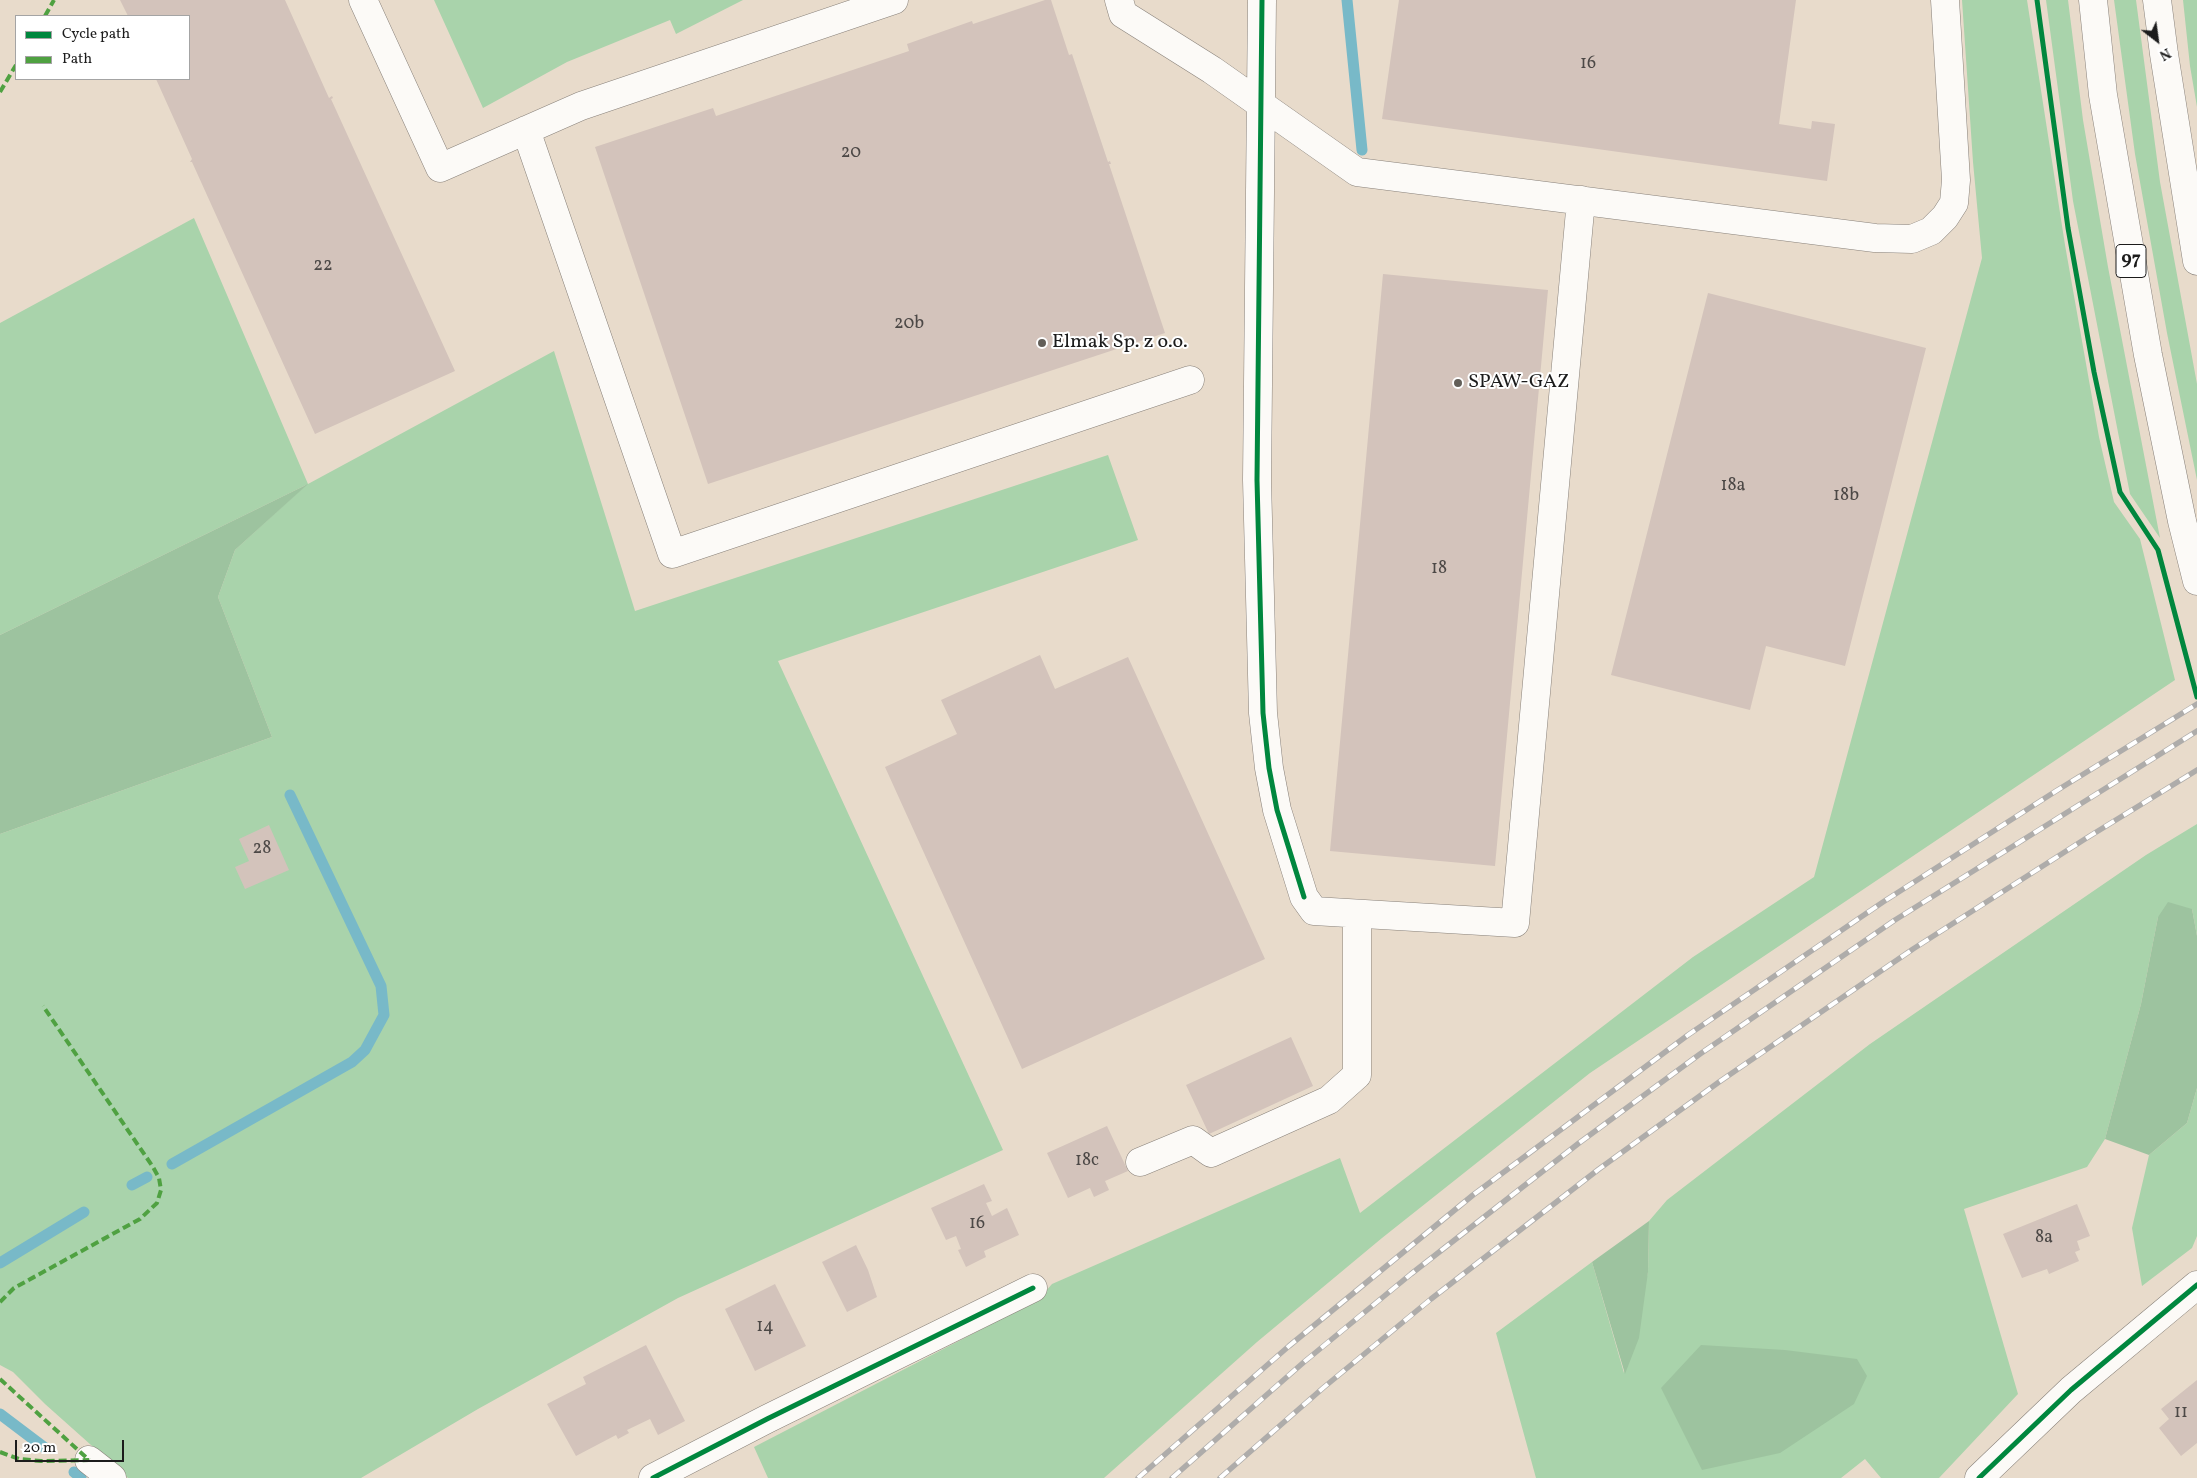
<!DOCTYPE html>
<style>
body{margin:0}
#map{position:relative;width:2197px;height:1478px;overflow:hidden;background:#e8dbcb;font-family:Vollkorn,serif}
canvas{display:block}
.legend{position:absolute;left:15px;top:15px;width:175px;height:65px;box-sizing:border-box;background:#fff;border:1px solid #a4a4a4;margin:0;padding:6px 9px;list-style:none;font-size:15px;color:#1c1c1c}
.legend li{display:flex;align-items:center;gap:10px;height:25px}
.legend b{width:25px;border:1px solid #a4a4a4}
.north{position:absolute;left:2132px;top:15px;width:50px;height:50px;-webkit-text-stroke:4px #fff;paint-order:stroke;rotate:150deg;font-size:14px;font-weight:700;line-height:20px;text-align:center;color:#1c1c1c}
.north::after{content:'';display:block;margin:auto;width:18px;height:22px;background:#1c1c1c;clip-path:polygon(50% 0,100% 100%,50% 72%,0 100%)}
.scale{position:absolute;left:15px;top:1440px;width:109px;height:22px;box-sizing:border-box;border:2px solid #1c1c1c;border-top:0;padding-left:6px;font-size:15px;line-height:18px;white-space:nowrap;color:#1c1c1c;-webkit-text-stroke:4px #fff;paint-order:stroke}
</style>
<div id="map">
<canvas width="2197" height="1478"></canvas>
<ul class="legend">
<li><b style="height:6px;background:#00873e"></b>Cycle path</li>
<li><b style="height:6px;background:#4fa141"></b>Path</li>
</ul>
<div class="north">N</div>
<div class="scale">20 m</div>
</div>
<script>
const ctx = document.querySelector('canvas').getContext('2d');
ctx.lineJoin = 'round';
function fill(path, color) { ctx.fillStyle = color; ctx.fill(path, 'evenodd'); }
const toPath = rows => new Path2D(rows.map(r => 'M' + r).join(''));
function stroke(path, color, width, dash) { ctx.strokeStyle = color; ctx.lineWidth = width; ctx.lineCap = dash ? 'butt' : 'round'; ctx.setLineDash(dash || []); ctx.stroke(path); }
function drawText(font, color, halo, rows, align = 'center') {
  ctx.font = font + ' Vollkorn,serif'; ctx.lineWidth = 4; ctx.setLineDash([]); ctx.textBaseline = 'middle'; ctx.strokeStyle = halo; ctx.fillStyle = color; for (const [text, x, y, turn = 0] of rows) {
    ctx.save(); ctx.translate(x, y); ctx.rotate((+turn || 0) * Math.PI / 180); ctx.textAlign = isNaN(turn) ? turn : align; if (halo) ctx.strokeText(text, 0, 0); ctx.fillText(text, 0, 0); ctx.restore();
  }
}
const green = toPath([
 [434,0,743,0,676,34,670,20,567,62,483,108],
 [1962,0,2027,0,2065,245,2099,437,2114,502,2140,539,2175,680,1590,1073,1382,1238,1257,1342,1104,1478,768,1478,754,1447,1038,1300,1052,1284,1340,1158,1360,1213,1693,957,1814,877,1982,258,1973,162],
 [2046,0,2068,0,2083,120,2108,267,2160,538,2130,494,2073,201],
 [2114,0,2136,0,2160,182,2197,384,2197,480,2167,333,2135,154],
 [2183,0,2197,0,2197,107,2190,66],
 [194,218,308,484,554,351,635,611,1108,455,1138,540,778,661,1003,1150,678,1298,478,1409,361,1478,128,1478,45,1404,13,1372,0,1365,0,834,272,737,218,597,235,550,306,485,0,635,0,323],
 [2197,824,2197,936,2192,909,2158,917,2141,1004,2105,1139,2087,1167,1964,1209,2018,1394,1939,1478,1881,1478,1865,1459,1841,1478,1536,1478,1496,1333,1592,1262,1624,1373,1648,1272,1649,1221,1667,1200,1870,1044,2146,855],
 [2197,1088,2197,1236,2192,1248,2142,1286,2132,1228,2149,1155,2187,1123]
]);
const forest = toPath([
 [308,484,235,550,218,597,272,737,0,834,0,635],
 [2168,902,2192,909,2197,936,2197,1088,2187,1123,2149,1155,2105,1139,2141,1004,2158,917],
 [1649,1221,1648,1272,1639,1338,1625,1374,1592,1262],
 [1701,1345,1785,1350,1857,1359,1867,1376,1854,1404,1780,1453,1702,1470,1661,1388]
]);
const stream = toPath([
 [1347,0,1362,150],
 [172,1164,352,1062,365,1050,384,1015,381,986,290,795],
 [132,1185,147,1177],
 [0,1263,84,1212],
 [0,1414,45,1448],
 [74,1472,81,1478]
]);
const building = toPath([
 [120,0,285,0,329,98,332,96,333,98,331,99,455,371,315,434,192,162,190,162,192,159,156,79,189,79,189,16,128,16],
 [1045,0,1051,0,1069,55,1072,54,1108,162,1110,161,1111,164,1109,164,1165,333,708,484,595,147,713,108,716,116,909,51,907,44,972,21,973,24],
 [1399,0,1796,0,1779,124,1811,129,1812,121,1835,124,1827,181,1382,119],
 [1383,274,1548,290,1495,866,1330,851],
 [1708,293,1926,348,1845,666,1766,646,1750,710,1611,675],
 [1040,655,1055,689,1128,657,1265,959,1022,1069,885,767,957,734,941,700],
 [269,825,289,870,245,889,235,867,249,861,239,839],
 [1291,1037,1313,1086,1209,1134,1186,1085],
 [1107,1126,1128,1171,1105,1181,1109,1190,1094,1197,1090,1188,1068,1198,1047,1153],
 [984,1184,992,1201,986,1203,992,1216,1007,1208,1019,1235,984,1251,986,1257,966,1267,958,1250,961,1249,956,1236,946,1240,931,1208],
 [2077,1204,2090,1236,2077,1241,2080,1250,2075,1252,2079,1261,2049,1274,2047,1269,2022,1278,2003,1234],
 [856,1245,868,1270,877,1297,847,1312,822,1262],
 [775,1284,806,1346,755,1371,725,1309],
 [646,1345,685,1421,658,1435,650,1419,627,1430,629,1433,618,1439,616,1435,576,1456,547,1404,586,1384,583,1377],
 [2197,1380,2197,1443,2181,1456,2159,1428,2169,1419,2161,1409]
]);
const minor = toPath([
 [363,0,440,168,581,106,894,0],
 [1119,0,1123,14,1212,70,1357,172,1875,238,1912,239,1931,231,1945,217,1954,203,1956,180,1945,0],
 [1262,0,1257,480,1263,713,1269,768,1277,810,1304,897,1314,911,1515,923,1581,200],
 [526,130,672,554,1190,380],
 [1140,1162,1193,1140,1211,1153,1329,1100,1357,1075,1357,914],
 [89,1460,112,1478],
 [653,1478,767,1419,1033,1288],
 [1979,1478,2071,1390,2197,1285]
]);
const major = toPath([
 [2093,0,2103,95,2148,355,2182,521,2197,581],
 [2157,0,2164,54,2197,261]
]);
const rail = toPath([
 [1138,1478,1289,1346,1473,1195,1688,1035,1883,902,2056,791,2197,704],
 [1172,1478,1304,1362,1411,1274,1579,1143,1700,1054,1895,920,2197,731],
 [1220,1478,1323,1388,1431,1299,1599,1169,1719,1082,1913,949,2085,839,2197,770]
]);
const quiet = toPath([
 [45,16,54,0],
 [0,92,16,65],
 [0,1302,14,1288,140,1219,157,1203,161,1190,159,1178,153,1167,43,1006],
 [0,1379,89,1460],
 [0,1452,19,1459,41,1461,89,1460]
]);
const cycleway = toPath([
 [1262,0,1257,480,1263,713,1269,768,1277,810,1304,897],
 [2037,0,2068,228,2094,372,2120,492,2158,550,2197,697],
 [653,1478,767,1419,1033,1288],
 [1979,1478,2071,1390,2197,1285]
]);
const markers = [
 [1042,343,5,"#635f59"],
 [1458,383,5,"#635f59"]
];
const numberNames = [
 ["16",1588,65],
 ["20",851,154],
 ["22",323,267],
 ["20b",909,325],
 ["18a",1733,487],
 ["18b",1846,497],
 ["18",1439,570],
 ["28",262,850],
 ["18c",1087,1162],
 ["16",977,1225],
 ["8a",2044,1239],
 ["14",765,1328],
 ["11",2181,1414]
];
const shields = [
 [2131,261,30]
];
const shieldNames = [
 ["97",2131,261]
];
const poiNames = [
 ["Elmak Sp. z o.o.",1052,343],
 ["SPAW-GAZ",1468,383]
];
fill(green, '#a9d3ab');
fill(forest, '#9dc39f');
stroke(stream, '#78b9c8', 11);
fill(building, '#d3c3bb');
stroke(minor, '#88817a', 29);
stroke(major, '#88817a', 29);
stroke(minor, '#fcfaf7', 28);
stroke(major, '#fcfaf7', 28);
stroke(rail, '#aeacaa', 5.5);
stroke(rail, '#fff', 4, [11]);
stroke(quiet, '#4fa141', 4, [8, 4]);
stroke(cycleway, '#00873e', 5);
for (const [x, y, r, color] of markers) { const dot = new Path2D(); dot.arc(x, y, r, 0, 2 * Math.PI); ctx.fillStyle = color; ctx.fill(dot); stroke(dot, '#fff', 2); }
drawText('18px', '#4c4846', null, numberNames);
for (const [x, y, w] of shields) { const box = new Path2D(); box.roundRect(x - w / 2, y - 16.5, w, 33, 4); ctx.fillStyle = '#fff'; ctx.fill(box); stroke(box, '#1c1c1c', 1); }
drawText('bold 19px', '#1c1c1c', null, shieldNames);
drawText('20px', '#1c1c1c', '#fff', poiNames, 'left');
</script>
